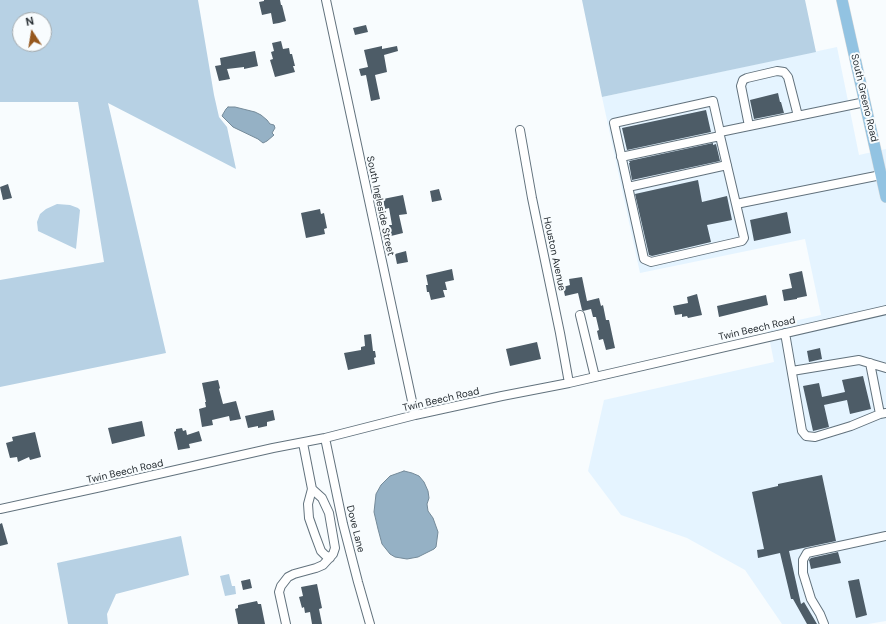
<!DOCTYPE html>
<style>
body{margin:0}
#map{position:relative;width:886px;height:624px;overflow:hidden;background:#f8fcfe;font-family:"DM Sans",sans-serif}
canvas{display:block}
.north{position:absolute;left:12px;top:12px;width:40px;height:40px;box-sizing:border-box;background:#f8fcfe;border:1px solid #a4aaad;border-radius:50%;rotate:348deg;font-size:11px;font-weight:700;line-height:16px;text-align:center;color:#272e33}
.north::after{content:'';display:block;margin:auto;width:14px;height:18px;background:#96581e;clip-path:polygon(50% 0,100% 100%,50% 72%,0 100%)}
</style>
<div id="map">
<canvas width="886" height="624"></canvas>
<div class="north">N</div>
</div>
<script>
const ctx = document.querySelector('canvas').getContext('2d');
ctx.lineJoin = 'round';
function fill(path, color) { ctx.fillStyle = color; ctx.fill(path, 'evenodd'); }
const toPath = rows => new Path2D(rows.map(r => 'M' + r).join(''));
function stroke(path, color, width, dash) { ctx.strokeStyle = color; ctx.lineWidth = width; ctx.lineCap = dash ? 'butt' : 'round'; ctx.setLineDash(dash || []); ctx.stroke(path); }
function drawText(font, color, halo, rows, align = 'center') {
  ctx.font = font + ' "DM Sans",sans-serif'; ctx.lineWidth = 4; ctx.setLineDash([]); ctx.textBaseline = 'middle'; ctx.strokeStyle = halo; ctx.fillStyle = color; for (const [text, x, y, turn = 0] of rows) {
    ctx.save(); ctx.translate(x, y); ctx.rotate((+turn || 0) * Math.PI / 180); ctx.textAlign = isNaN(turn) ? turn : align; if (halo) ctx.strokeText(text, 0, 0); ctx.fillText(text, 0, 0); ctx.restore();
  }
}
const built = toPath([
 [837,47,859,155,886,149,886,621,868,624,782,624,745,570,687,538,621,515,588,471,604,400,774,362,767,327,821,315,805,239,640,273,602,97]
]);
const green = toPath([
 [0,0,198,0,214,95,219,117,227,127,236,169,108,103,166,353,0,387,0,280,104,262,78,102,0,102],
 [20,20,44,20,44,44,20,44],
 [582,0,805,0,816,52,602,97],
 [57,204,70,205,78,208,80,210,76,249,38,231,37,222,40,214,46,209],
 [181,536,189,575,116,594,107,614,108,624,68,624,57,563],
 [229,574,232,586,235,586,236,594,225,596,220,576]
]);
const water = toPath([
 [228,107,235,107,255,112,261,115,267,120,270,124,274,125,275,128,272,133,274,135,267,141,263,143,258,139,233,127,222,116,223,114,226,109,228,107],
 [404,471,412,473,419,476,424,482,428,491,429,498,427,504,428,511,433,518,438,532,436,547,434,549,418,557,407,559,395,557,390,554,382,544,378,529,374,512,376,494,381,485,390,476,404,471]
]);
const building = toPath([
 [264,0,280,0,281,5,282,5,286,21,279,23,273,24,271,13,262,15,259,2,264,1],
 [366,25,368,32,355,35,353,28],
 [281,41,283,49,289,48,290,54,292,54,295,66,293,66,295,72,275,77,270,60,273,59,271,52,274,51,272,43],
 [382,46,382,49,397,46,398,51,384,55,387,72,375,75,380,99,371,101,366,75,361,76,359,69,368,67,364,50],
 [255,51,258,66,244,69,244,67,227,69,230,79,219,81,215,66,221,65,220,58],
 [778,93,780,102,781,102,784,113,754,119,750,100],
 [706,110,711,132,627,150,622,128],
 [713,143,713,145,716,144,720,161,632,180,629,163,630,163,629,161],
 [698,180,702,202,727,196,732,220,707,225,711,242,652,256,649,255,635,194],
 [8,184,12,198,3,200,0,187],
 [439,189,442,200,432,202,430,191],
 [403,195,407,214,399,215,403,233,391,236,389,225,392,225,389,208,385,209,383,199],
 [320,209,321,214,324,213,327,228,324,229,325,234,306,238,301,213],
 [787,212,791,233,754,241,750,220],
 [406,251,408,262,397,264,395,254],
 [452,269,454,280,445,282,447,290,443,290,445,297,431,300,429,292,427,292,426,285,428,285,426,275],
 [802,271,807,296,797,298,797,299,784,301,782,290,792,288,789,274],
 [582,277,587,301,599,298,601,306,603,305,606,320,609,320,615,348,606,350,603,339,599,340,597,331,599,330,596,317,593,317,591,309,583,311,582,310,578,293,565,296,563,287,570,285,569,279],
 [697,294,702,315,688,318,687,316,682,317,682,314,675,315,673,306,688,303,687,297],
 [766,295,768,305,719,317,717,306],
 [371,334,373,351,375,351,376,357,374,358,375,364,348,370,344,353,361,350,361,347,365,346,364,335],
 [537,342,541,359,510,366,506,349],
 [820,348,822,359,809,362,807,351],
 [863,376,871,409,850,414,847,400,824,405,829,427,813,431,803,386,819,383,822,397,845,392,842,380],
 [218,380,220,388,219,389,223,404,236,401,241,419,230,421,229,416,212,420,213,425,202,427,199,409,206,407,205,402,206,402,202,383],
 [273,410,275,420,267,422,267,426,258,428,258,426,248,428,245,416],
 [142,421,145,436,112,444,108,428],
 [182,428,183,431,186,430,187,435,199,431,202,441,189,444,190,448,178,450,174,432,176,431,176,429],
 [35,432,41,457,30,460,29,457,18,462,17,457,10,458,6,443,13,441,12,437],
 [822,475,836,541,789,551,801,604,804,602,817,624,807,624,793,599,791,599,780,553,758,558,757,550,764,549,752,492,778,486,778,484],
 [2,523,8,544,0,546,0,524],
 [838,552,841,563,811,569,809,560,811,558],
 [250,579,252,588,243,590,241,581],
 [859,579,867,615,856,618,848,581],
 [317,584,322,608,319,609,322,624,312,624,310,612,305,613,304,607,302,608,299,597,303,596,301,587],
 [257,601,258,604,261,604,265,624,238,624,235,609,238,608,238,605]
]);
const minor = toPath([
 [326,0,415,415],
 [865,102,720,132,720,136,736,204,881,175],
 [749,126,741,86,743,80,747,78,777,71,784,72,788,77,798,116],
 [520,130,532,198,560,333,569,383],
 [720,132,713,101,614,123,644,259,651,262,742,241,744,238,736,204],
 [621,157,720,136],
 [628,187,727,165],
 [580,315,595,377],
 [785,333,802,431,806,436,815,437,851,426,880,414,886,413],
 [870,363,880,414],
 [792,371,859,360,886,368],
 [325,438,343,524,358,582,370,624],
 [303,443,312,489,308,504,309,518,315,535,321,551,325,555,330,558],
 [0,509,101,487,273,448,325,438,415,415,502,396,569,383,886,310],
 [286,624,279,592,281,586,288,577,294,574,316,568,323,565,333,554,335,548,329,513,322,498,312,489],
 [824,624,820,614,811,599,803,573,803,560,807,553,886,536]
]);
const major = toPath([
 [842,0,886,197]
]);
const streetNames = [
 ["South Greeno Road",864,98,77],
 ["South Ingleside Street",380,206,78],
 ["Houston Avenue",554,254,78],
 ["Twin Beech Road",757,329,-13],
 ["Twin Beech Road",441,400,-13],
 ["Twin Beech Road",125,472,-13],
 ["Dove Lane",355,529,76]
];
fill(built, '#e5f4ff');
fill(green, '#b7d1e4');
fill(water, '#95b1c5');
stroke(water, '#748a99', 1);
fill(building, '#4d5c67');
stroke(minor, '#62727d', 10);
stroke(major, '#d8d9da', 12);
stroke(minor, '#fff', 8);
stroke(major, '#92c3e2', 11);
drawText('10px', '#272e33', '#f8fcfe', streetNames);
</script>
